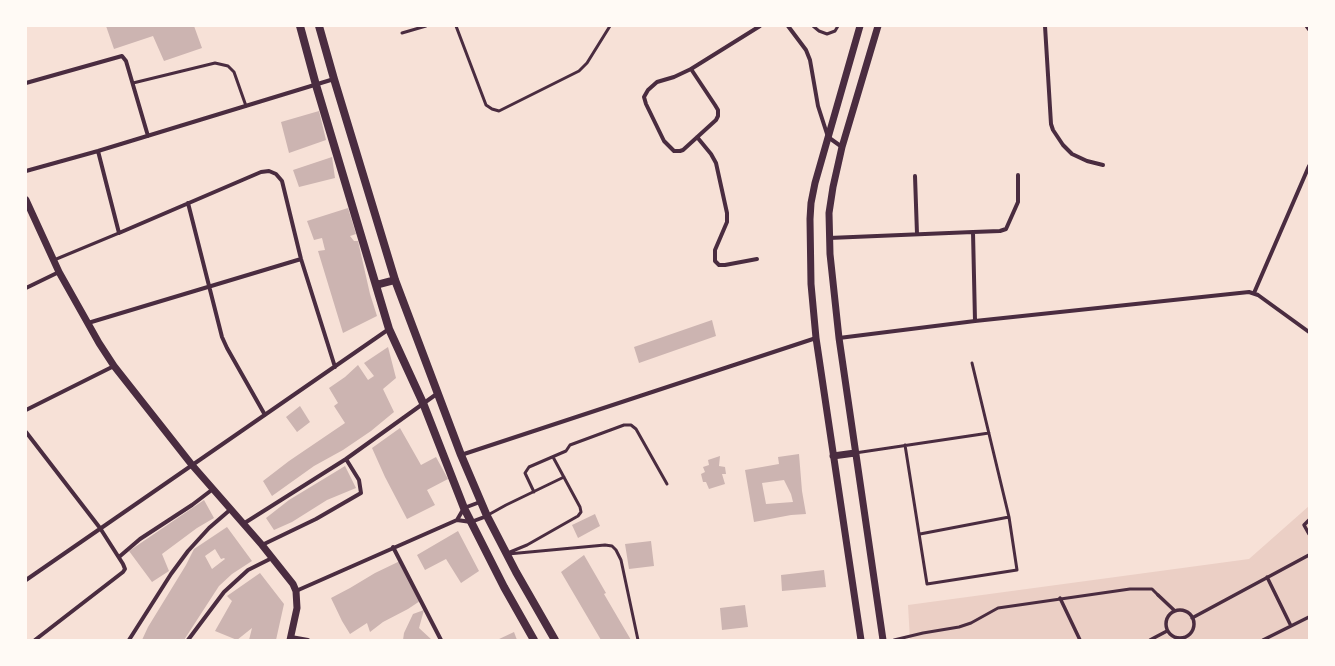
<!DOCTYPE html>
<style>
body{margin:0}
#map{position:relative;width:1335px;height:666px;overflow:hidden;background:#f7e1d7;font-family:"PT Serif",serif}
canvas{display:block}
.frame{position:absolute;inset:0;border:27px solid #fffaf5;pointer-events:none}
</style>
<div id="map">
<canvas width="1335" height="666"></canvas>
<div class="frame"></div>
</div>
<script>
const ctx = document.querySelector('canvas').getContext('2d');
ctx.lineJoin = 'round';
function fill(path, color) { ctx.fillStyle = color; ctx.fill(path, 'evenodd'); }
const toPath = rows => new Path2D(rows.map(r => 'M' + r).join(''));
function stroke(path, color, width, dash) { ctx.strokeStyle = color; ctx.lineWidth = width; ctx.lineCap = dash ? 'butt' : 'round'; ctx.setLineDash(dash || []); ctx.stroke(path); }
const green = toPath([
 [1309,506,1309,640,910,640,908,605,1249,559]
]);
const building = toPath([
 [106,26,194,26,202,48,164,61,153,36,114,49],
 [319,111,326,140,289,153,281,122],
 [332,157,335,178,299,187,293,170],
 [348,208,356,234,350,236,354,241,358,241,370,294,377,316,343,333,318,251,325,250,322,238,314,240,307,221],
 [712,320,716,336,639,363,634,347],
 [388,347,396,378,383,389,394,412,371,431,343,450,314,466,272,496,263,481,289,461,345,423,334,406,338,403,329,388,345,377,358,365,368,380,374,376,364,363],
 [300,406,310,422,297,432,286,417],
 [400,428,421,465,436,457,448,479,427,490,435,505,407,519,385,477,372,448],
 [799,454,802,491,806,514,791,515,754,522,745,470,779,464,778,457],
 [784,480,791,494,793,502,766,504,762,483],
 [720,456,719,466,725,467,726,474,722,474,725,484,709,489,706,482,703,482,701,474,705,472,703,467,709,465,708,460],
 [345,466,356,488,327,500,292,522,274,530,266,518,289,500],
 [204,500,214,518,197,528,162,554,169,571,152,582,129,551],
 [595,514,600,526,578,538,572,525],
 [227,527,252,561,232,574,219,586,184,640,142,640,148,627,186,565,194,549],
 [215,549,221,559,224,558,225,559,212,569,205,556],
 [458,531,479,571,461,583,446,559,425,570,417,555],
 [651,541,654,566,629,569,625,544],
 [584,555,606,593,604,594,631,640,601,640,561,572],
 [400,561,420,601,408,609,383,622,370,632,367,623,350,634,342,621,331,598,350,588,375,573],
 [824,570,826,587,782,591,781,575],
 [260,573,284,604,276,640,249,640,252,628,237,640,215,631,232,601,227,596],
 [745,605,748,627,722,630,720,608],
 [424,610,419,628,432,640,403,640,404,633,413,614],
 [514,632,517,640,497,640]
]);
const service = toPath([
 [456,26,486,105,492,109,499,111,579,71,587,63,610,26],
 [813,26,819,31,827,34,835,31,838,26],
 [1306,26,1309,30],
 [402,33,426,26],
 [133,83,215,63,228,66,234,72,246,106],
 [54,260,119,233],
 [905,445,927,584,1017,570,1009,517,972,363],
 [855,453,989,433],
 [534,492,525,473,529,467,566,451,570,445,624,425,631,425,636,429,667,484],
 [488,515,506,505,564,477],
 [920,534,1009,517],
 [510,552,527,545,578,516,581,512,580,507,553,457],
 [508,554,605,545,612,546,616,550,621,560,638,640],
 [894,640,923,633,959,627,971,623,998,608,1130,589,1152,589,1158,595]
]);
const pedestrian = toPath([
 [1309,520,1304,525,1309,534],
 [1267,577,1291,626],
 [1158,595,1175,611],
 [1060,598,1080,640],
 '1166 624a14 14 0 1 1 28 0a14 14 0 1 1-28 0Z',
 [1192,618,1309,555],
 [1150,640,1167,631],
 [1263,640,1309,617]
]);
const minor = toPath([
 [788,26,806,50,810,60,818,106,828,137,842,147],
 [1045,26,1051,124,1053,130,1063,145,1072,154,1087,161,1103,165],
 [691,69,674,77,657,82,648,90,644,97,646,104,664,141,674,151,680,151,683,150,716,120,718,116,718,110,715,105,691,69,760,26],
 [26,83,122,56,126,61,148,136],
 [697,137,711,154,716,163,727,213,727,222,715,250,715,261,719,265,725,265,757,259],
 [98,151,119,233,261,172,269,171,276,174,282,181,301,259,335,367],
 [26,171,98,151,334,79],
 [915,176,917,234],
 [188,203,222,337,227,348,265,415],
 [973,232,1000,231,1006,229,1018,202,1018,175],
 [829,238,973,232,975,321],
 [26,288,59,272],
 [1254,293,1309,166],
 [88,323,301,259],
 [839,338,975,321,1249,292,1258,295,1309,332],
 [26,410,114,366],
 [26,432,100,528,123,564,125,569,123,572,35,640],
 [461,455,816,338],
 [457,520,464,508,480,502],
 [243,524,346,459,438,393],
 [262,545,316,519,361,493,359,480,346,459],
 [393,547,441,640],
 [119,557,140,539,192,505,213,489],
 [26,580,389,329],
 [296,591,457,520,471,522,487,516],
 [291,637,308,640],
 [129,640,171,574,188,551,209,528,231,509],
 [188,640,224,592,248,570,272,558]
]);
const tertiary = toPath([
 [860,26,815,183,811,203,810,219,811,284,816,338,861,640],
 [878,26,842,147,833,187,829,213,830,254,839,338,883,640],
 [26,200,59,272,99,343,114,366,192,465,262,545,293,584,296,591,297,608,290,640],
 [833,456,855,453]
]);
const secondary = toPath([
 [300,26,316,85,389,329,423,403,464,508,504,587,534,640],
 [319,26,334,79,395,280,461,455,487,516,516,572,555,640],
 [376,285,395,280]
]);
fill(green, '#ebcfc5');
fill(building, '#ccb4b1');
stroke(service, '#4a2c40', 3);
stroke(pedestrian, '#4a2c40', 3.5);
stroke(minor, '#4a2c40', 4);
stroke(tertiary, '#4a2c40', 7);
stroke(secondary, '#4a2c40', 8);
</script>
